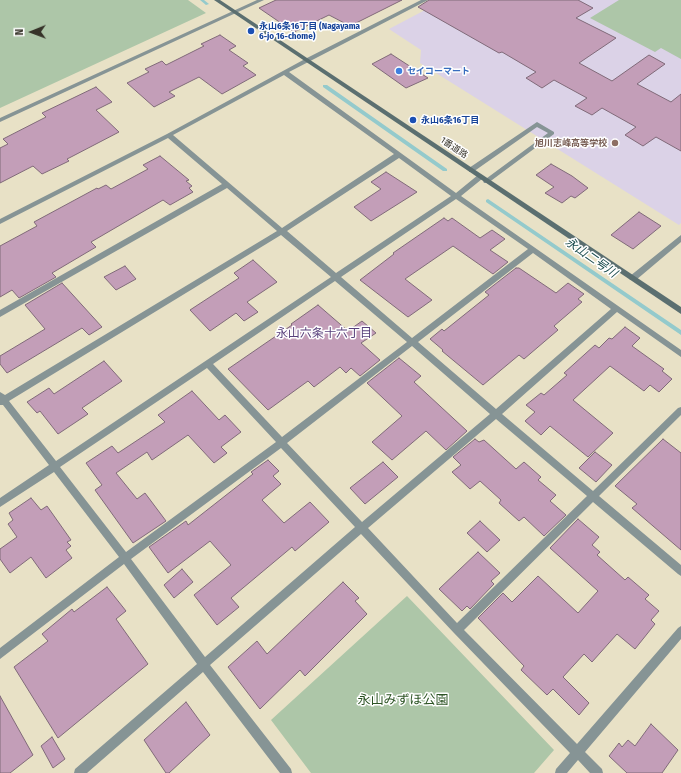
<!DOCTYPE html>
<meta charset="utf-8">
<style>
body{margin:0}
#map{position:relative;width:681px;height:773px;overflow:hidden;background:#e8e1c6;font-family:"Fira Sans Condensed",sans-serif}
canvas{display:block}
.north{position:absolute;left:12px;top:12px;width:40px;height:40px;-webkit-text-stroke:3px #fff;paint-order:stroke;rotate:269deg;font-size:11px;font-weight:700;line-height:16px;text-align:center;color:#363329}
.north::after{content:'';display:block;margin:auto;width:14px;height:18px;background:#363329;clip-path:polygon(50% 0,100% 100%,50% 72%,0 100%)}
</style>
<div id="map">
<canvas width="681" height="773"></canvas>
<div class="north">N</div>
</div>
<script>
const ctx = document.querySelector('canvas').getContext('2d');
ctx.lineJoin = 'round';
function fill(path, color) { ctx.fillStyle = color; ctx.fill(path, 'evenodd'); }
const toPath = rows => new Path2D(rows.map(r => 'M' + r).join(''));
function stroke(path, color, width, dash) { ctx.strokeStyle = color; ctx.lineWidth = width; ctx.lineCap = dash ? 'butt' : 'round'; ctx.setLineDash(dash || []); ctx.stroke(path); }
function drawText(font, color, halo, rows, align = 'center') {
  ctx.font = font + ' "Fira Sans Condensed","Noto Sans JP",sans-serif'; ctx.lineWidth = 3; ctx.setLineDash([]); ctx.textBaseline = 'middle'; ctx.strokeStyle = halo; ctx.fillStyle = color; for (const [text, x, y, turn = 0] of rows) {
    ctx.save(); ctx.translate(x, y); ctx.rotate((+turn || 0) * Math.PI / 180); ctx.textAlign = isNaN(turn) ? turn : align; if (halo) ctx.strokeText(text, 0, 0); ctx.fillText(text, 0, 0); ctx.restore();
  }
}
const education = toPath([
 [444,0,681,0,681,223,679,225,420,63,421,50,389,29]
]);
const green = toPath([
 [0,0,188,0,206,13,0,108],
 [619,0,681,0,681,59,661,48,655,52,590,18],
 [407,596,554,750,534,773,311,773,271,720]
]);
const stream = toPath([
 [200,0,204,0,209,4,206,5,200,0],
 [323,85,327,85,447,169,447,171,443,171,323,87,323,85],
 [488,199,681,330,681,335,486,202,486,200,488,199]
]);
const building = toPath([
 [276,0,402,0,350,26,329,15,294,32,259,8,276,0],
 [429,0,578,0,593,8,576,18,616,38,579,63,612,81,649,55,665,64,637,84,671,102,681,94,681,151,656,137,643,146,625,135,636,127,602,108,592,115,575,106,587,98,554,80,542,88,526,78,536,72,502,52,499,53,418,7,429,0],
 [220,35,236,46,229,50,248,63,243,66,256,75,222,94,199,77,169,92,175,96,154,107,127,83,149,72,145,69,162,61,166,65,204,46,201,44,220,35],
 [391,54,428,78,406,88,372,64,391,54],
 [96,87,112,102,96,110,119,132,71,157,67,159,69,161,42,174,33,166,0,183,0,148,8,144,3,139,46,117,42,113,96,87],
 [160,156,189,180,186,181,192,186,189,188,193,192,170,205,163,200,91,242,96,247,52,273,56,277,19,298,12,290,0,297,0,246,37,226,34,222,97,188,98,189,106,185,111,189,148,169,143,165,160,156],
 [551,164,572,176,588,188,575,198,571,196,562,203,545,193,554,187,536,175,551,164],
 [386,172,417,192,371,221,354,207,381,189,371,182,386,172],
 [639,212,661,226,633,249,611,235,639,212],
 [444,218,448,221,452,218,480,238,492,230,505,239,490,250,508,262,493,274,453,246,405,279,432,300,408,317,360,280,394,254,393,253,444,218],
 [253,260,277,282,247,302,258,312,244,321,236,313,210,331,190,310,239,278,234,273,253,260],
 [125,266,136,279,116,290,104,277,125,266],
 [516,268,519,268,556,293,568,283,584,294,578,299,582,302,554,326,558,330,524,359,519,355,483,385,442,351,443,350,430,339,442,329,444,331,489,295,485,292,516,268],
 [62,283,102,327,89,335,82,328,7,373,0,364,0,356,45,329,25,305,62,283],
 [318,305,348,331,362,321,376,333,361,343,380,360,360,376,351,368,346,373,340,367,314,387,308,381,268,410,228,369,292,325,291,324,318,305],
 [625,327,640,338,632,346,664,369,662,371,672,379,659,392,650,385,644,391,610,366,573,400,613,433,588,457,550,426,541,435,525,421,535,412,526,405,541,393,544,395,567,375,564,373,595,345,599,348,609,338,612,339,625,327],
 [399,358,421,376,414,382,467,431,446,450,426,431,392,460,372,442,402,416,367,383,399,358],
 [104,361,122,381,82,408,88,414,58,434,40,411,37,413,27,402,49,388,54,394,104,361],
 [192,391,219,420,225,415,241,432,221,447,227,453,214,463,188,435,152,460,147,452,116,473,137,499,145,493,166,521,133,543,95,490,102,485,86,463,112,446,118,453,165,422,158,415,192,391],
 [475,439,479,442,484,440,516,469,524,462,541,477,538,480,556,495,550,501,566,515,544,536,524,517,519,521,499,503,501,500,480,481,470,489,452,472,461,465,453,457,475,439],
 [663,439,681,453,681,550,632,508,637,504,615,486,663,439],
 [595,452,612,465,596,482,579,468,595,452],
 [268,460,279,471,273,476,281,484,262,500,284,523,310,502,329,522,295,551,292,547,231,598,239,607,217,625,194,595,231,565,210,541,168,573,149,547,186,521,188,525,253,474,251,472,268,460],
 [383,462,398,477,365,504,350,488,383,462],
 [31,498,41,510,47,506,71,540,67,542,71,546,66,550,72,558,46,578,31,557,10,573,0,559,0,549,17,537,8,524,13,520,9,513,31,498],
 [578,519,599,537,592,545,600,552,597,555,625,580,628,577,649,595,645,599,659,611,651,620,655,624,635,649,617,634,592,662,584,654,563,677,589,703,579,715,553,689,547,695,521,670,524,666,478,618,503,593,512,602,538,576,578,613,598,591,550,548,578,519],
 [480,521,500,540,487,552,467,533,480,521],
 [478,552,500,573,491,581,494,584,470,609,467,606,462,611,439,589,478,552],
 [182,569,193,582,174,598,164,585,182,569],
 [343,582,359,598,355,601,367,614,305,676,300,670,260,709,228,667,257,641,267,654,343,582],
 [107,587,126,611,116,619,148,664,58,738,14,667,48,641,42,634,72,609,74,612,107,587],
 [0,696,33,755,10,773,0,773,0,696],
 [186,702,210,735,169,773,166,773,144,740,186,702],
 [651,724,678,750,662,773,627,773,609,756,619,743,622,747,628,740,635,746,651,724],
 [52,737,65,759,53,768,41,746,52,737]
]);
const lane = toPath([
 [537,122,554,132,554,134,488,183,484,183,483,181,548,133,537,127,473,172,469,172,469,168,537,122]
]);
const street = toPath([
 [257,0,264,0,0,122,0,118,257,0],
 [421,0,428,0,289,72,456,193,478,175,482,175,482,179,461,196,681,350,681,357,617,312,502,414,593,491,678,408,681,407,681,415,599,496,681,565,681,576,678,574,593,502,464,630,577,744,678,628,681,626,681,639,585,752,602,769,603,773,590,773,578,760,567,773,555,773,556,769,570,753,454,633,361,534,210,665,291,769,292,773,280,773,203,672,87,773,74,773,75,769,197,664,124,564,0,659,0,648,119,557,54,472,0,507,0,498,49,465,3,405,0,405,0,392,5,395,277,231,227,188,0,317,0,310,222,184,168,138,0,224,0,219,167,134,305,59,421,0],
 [284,75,394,154,282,228,173,135,284,75],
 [399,158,451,196,336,273,287,231,399,158],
 [456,199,528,249,412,338,341,277,456,199],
 [281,235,331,277,56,461,9,401,281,235],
 [533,253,611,309,496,409,418,342,533,253],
 [335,281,407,342,282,437,213,364,335,281],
 [412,346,490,414,362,522,287,443,412,346],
 [207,368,276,442,126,552,60,467,207,368],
 [496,419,587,496,457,623,368,528,496,419],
 [281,448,355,527,205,657,131,559,281,448],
 [681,235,681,242,636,280,630,280,629,278,630,276,681,235]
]);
const secondary = toPath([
 [214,0,220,0,681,307,681,314,214,0]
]);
const markers = [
 [251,31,4,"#1a4fb4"],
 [399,71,4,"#3f7fe0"],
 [413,120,4,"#1a4fb4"],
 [615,143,4,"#8d6e63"]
];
const farTransitnames = [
 ["永山6条16丁目 (Nagayama",259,26],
 ["6-jo 16-chome)",259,36],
 ["永山6条16丁目",421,120]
];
const farShopnames = [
 ["セイコーマート",407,71]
];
const farEducationnames = [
 ["旭川志峰高等学校",607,143]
];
const farStreetnames = [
 ["1番道路",454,148,34]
];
const waterNames = [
 ["永山二号川",591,258,35]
];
const neighbourhoodNames = [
 ["永山六条十六丁目",324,334]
];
const nearParknames = [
 ["永山みずほ公園",403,700]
];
fill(education, '#dbd2e7');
fill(green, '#adc6a8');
fill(stream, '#94cacc');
fill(building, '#c39eb8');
stroke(building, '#806a79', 1);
fill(lane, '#869495');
fill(street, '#869495');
fill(secondary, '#5b6f70');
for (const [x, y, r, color] of markers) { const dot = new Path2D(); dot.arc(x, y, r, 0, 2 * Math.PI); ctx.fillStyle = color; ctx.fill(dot); stroke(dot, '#fff', 1.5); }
drawText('bold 9px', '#164399', '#fff', farTransitnames, 'left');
drawText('bold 9px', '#366cbe', '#fff', farShopnames, 'left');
drawText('bold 9px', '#785e54', '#fff', farEducationnames, 'right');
drawText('9px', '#363329', '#fff', farStreetnames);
drawText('italic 12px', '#1a4b4c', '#fff', waterNames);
drawText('12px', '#573f7b', '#fff', neighbourhoodNames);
drawText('13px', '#2d5425', '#fff', nearParknames);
</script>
